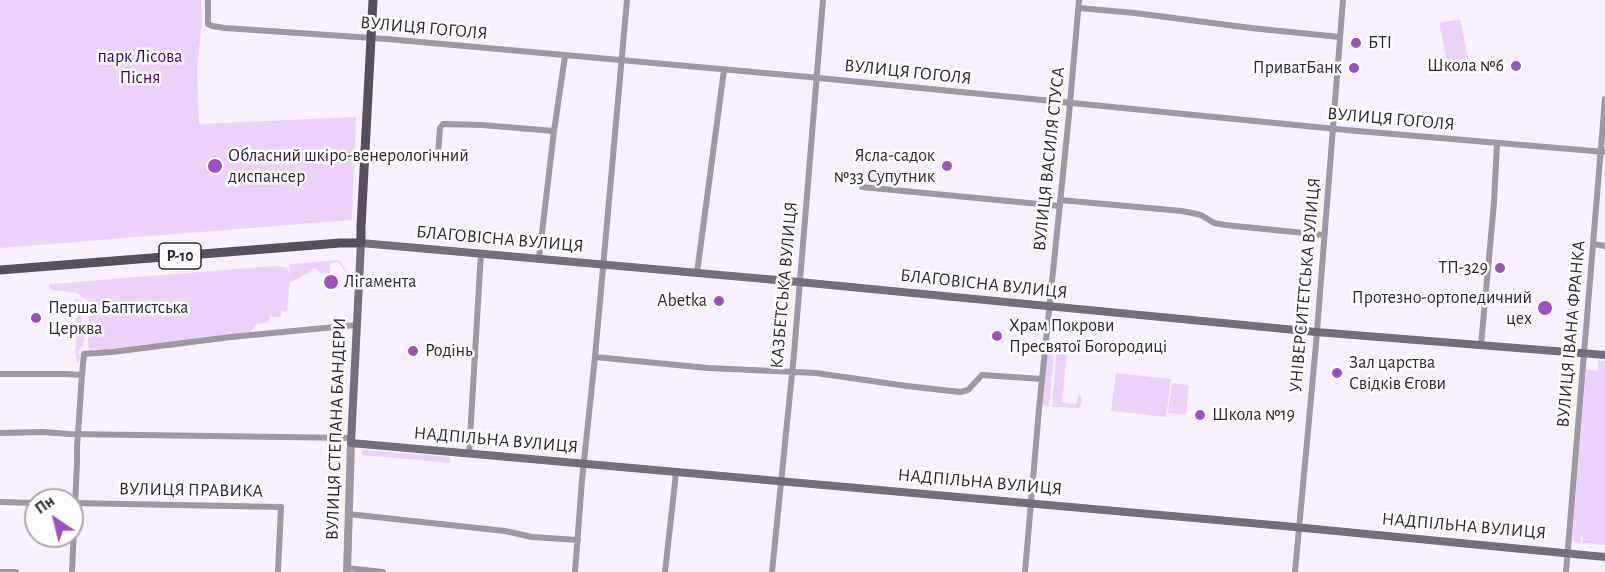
<!DOCTYPE html>
<meta charset="utf-8">
<style>
body{margin:0}
#map{position:relative;width:1605px;height:572px;overflow:hidden;background:#f9f0fe;font-family:"Alegreya Sans",sans-serif}
canvas{display:block}
.north{position:absolute;left:24px;top:488px;width:60px;height:60px;box-sizing:border-box;background:#fff;border:2px solid #aba9ac;border-radius:50%;rotate:325deg;font-size:16px;font-weight:700;line-height:24px;text-align:center;color:#2c272f}
.north::after{content:'';display:block;margin:auto;width:21px;height:27px;background:#9e50c1;clip-path:polygon(50% 0,100% 100%,50% 72%,0 100%)}
</style>
<div id="map">
<canvas width="1605" height="572"></canvas>
<div class="north">Пн</div>
</div>
<script>
const ctx = document.querySelector('canvas').getContext('2d');
ctx.lineJoin = 'round';
function fill(path, color) { ctx.fillStyle = color; ctx.fill(path, 'evenodd'); }
const toPath = rows => new Path2D(rows.map(r => 'M' + r).join(''));
function stroke(path, color, width, dash) { ctx.strokeStyle = color; ctx.lineWidth = width; ctx.lineCap = dash ? 'butt' : 'round'; ctx.setLineDash(dash || []); ctx.stroke(path); }
function drawText(font, color, halo, rows, align = 'center') {
  ctx.font = font + ' "Alegreya Sans",sans-serif'; ctx.lineWidth = 5; ctx.setLineDash([]); ctx.textBaseline = 'middle'; ctx.strokeStyle = halo; ctx.fillStyle = color; for (const [text, x, y, turn = 0] of rows) {
    ctx.save(); ctx.translate(x, y); ctx.rotate((+turn || 0) * Math.PI / 180); ctx.textAlign = isNaN(turn) ? turn : align; if (halo) ctx.strokeText(text, 0, 0); ctx.fillText(text, 0, 0); ctx.restore();
  }
}
const green = toPath([
 [0,0,201,0,202,21,197,68,199,124,356,117,352,220,0,248],
 [1460,19,1468,58,1447,62,1439,23],
 [339,260,347,271,347,274,346,274,345,271,338,262,330,263,330,273,321,273,314,268,308,274,302,275,300,278,290,282,287,312,281,311,281,317,272,317,271,313,269,321,265,323,256,324,251,332,103,350,95,349,90,352,89,351,88,341,89,311,87,300,77,293,52,290,49,287,49,285,52,284,273,266,286,267,288,269,290,276,290,264],
 [77,298,81,301,84,307,81,319,84,327,84,341,82,346,78,351,80,357,78,365,75,351,77,338,75,328,77,316,73,302],
 [1049,348,1054,349,1049,407,1045,406,1042,403,1047,351],
 [1057,351,1067,352,1062,402,1076,404,1079,394,1082,398,1081,406,1079,408,1052,407],
 [1598,360,1605,361,1605,545,1582,543,1583,537,1581,536,1580,543,1572,541,1586,371,1586,369,1597,371,1598,369],
 [1116,373,1171,379,1166,417,1111,411],
 [1172,383,1189,385,1186,415,1168,413],
 [362,450,449,457,451,463,362,455]
]);
const minor = toPath([
 [208,0,208,24,212,26,225,28,387,39,809,77,1346,130,1605,152],
 [1079,8,1135,13,1251,28,1340,37],
 [554,131,565,56],
 [438,154,440,128,443,124,482,125,554,131,539,258],
 [862,187,1060,206],
 [1060,200,1182,211,1201,215,1214,223,1225,225,1324,235],
 [1593,244,1605,246],
 [697,273,724,70],
 [1481,345,1494,203,1497,143],
 [595,357,708,368,816,373,907,386,960,392,968,390,982,375,1042,379],
 [0,374,65,374,82,375,84,354,112,352,231,337,356,325],
 [0,433,43,432,69,434,351,438],
 [469,454,481,253],
 [0,502,36,503],
 [72,503,281,507,278,572],
 [348,514,505,531,532,537,578,540],
 [347,568,383,572],
 [0,572,16,572],
 [72,572,77,463,77,447,82,375],
 [575,572,582,480,595,357,627,0],
 [665,572,676,473],
 [772,572,794,354,823,0],
 [1025,572,1039,409,1069,115,1079,0],
 [1295,572,1316,344,1343,0],
 [1566,572,1605,99]
]);
const tertiary = toPath([
 [347,572,351,443]
]);
const secondary = toPath([
 [1605,355,1316,332,799,282,361,243,351,443,1284,526,1605,557]
]);
const primary = toPath([
 [0,270,340,243,361,243,361,227,373,0]
]);
const markers = [
 [1356,43,6,"#9e50c1"],
 [1516,66,6,"#9e50c1"],
 [1354,68,6,"#9e50c1"],
 [215,166,8,"#9e50c1"],
 [947,166,6,"#9e50c1"],
 [1500,268,6,"#9e50c1"],
 [331,282,8,"#9e50c1"],
 [719,301,6,"#9e50c1"],
 [1545,308,8,"#9e50c1"],
 [36,318,6,"#9e50c1"],
 [997,336,6,"#9e50c1"],
 [413,351,6,"#9e50c1"],
 [1337,373,6,"#9e50c1"],
 [1200,415,6,"#9e50c1"]
];
const shields = [
 [180,256,42]
];
const shieldNames = [
 ["Р-10",180,256]
];
const streetNames = [
 ["ВУЛИЦЯ ГОГОЛЯ",424,28,5],
 ["ВУЛИЦЯ ГОГОЛЯ",908,72,6],
 ["ВУЛИЦЯ ГОГОЛЯ",1391,119,5],
 ["ВУЛИЦЯ ВАСИЛЯ СТУСА",1049,159,-84],
 ["БЛАГОВІСНА ВУЛИЦЯ",500,239,5],
 ["БЛАГОВІСНА ВУЛИЦЯ",984,284,6],
 ["КАЗБЕТСЬКА ВУЛИЦЯ",784,285,-85],
 ["УНІВЕРСИТЕТСЬКА ВУЛИЦЯ",1305,285,-85],
 ["ВУЛИЦЯ ІВАНА ФРАНКА",1571,334,-85],
 ["ВУЛИЦЯ СТЕПАНА БАНДЕРИ",336,429,-88],
 ["НАДПІЛЬНА ВУЛИЦЯ",496,440,5],
 ["НАДПІЛЬНА ВУЛИЦЯ",980,482,5],
 ["ВУЛИЦЯ ПРАВИКА",191,490,1],
 ["НАДПІЛЬНА ВУЛИЦЯ",1464,526,5]
];
const poiNames = [
 ["БТІ",1368,43],
 ["Школа №6",1504,66,"right"],
 ["ПриватБанк",1342,68,"right"],
 ["Обласний шкіро-венерологічний",228,156],
 ["диспансер",228,177],
 ["Ясла-садок",935,156,"right"],
 ["№33 Супутник",935,177,"right"],
 ["ТП-329",1488,268,"right"],
 ["Лігамента",344,282],
 ["Протезно-ортопедичний",1532,298,"right"],
 ["цех",1532,319,"right"],
 ["Abetka",707,301,"right"],
 ["Перша Баптистська",48,308],
 ["Церква",48,329],
 ["Храм Покрови",1009,326],
 ["Пресвятої Богородиці",1009,347],
 ["Родінь",425,351],
 ["Зал царства",1349,363],
 ["Свідків Єгови",1349,384],
 ["Школа №19",1212,415]
];
const parkNames = [
 ["парк Лісова",140,57],
 ["Пісня",140,78]
];
fill(green, '#ecd1f9');
stroke(minor, '#9e98a2', 6);
stroke(tertiary, '#9e98a2', 8);
stroke(secondary, '#756d7a', 8);
stroke(primary, '#594e5e', 9);
for (const [x, y, r, color] of markers) { const dot = new Path2D(); dot.arc(x, y, r, 0, 2 * Math.PI); ctx.fillStyle = color; ctx.fill(dot); stroke(dot, '#fff', 2); }
for (const [x, y, w] of shields) { const box = new Path2D(); box.roundRect(x - w / 2, y - 13, w, 26, 4.5); ctx.fillStyle = '#fff'; ctx.fill(box); stroke(box, '#2c272f', 1.5); }
drawText('bold 16px', '#2c272f', null, shieldNames);
drawText('18px', '#2c272f', '#fff', streetNames);
drawText('18px', '#2c272f', '#fff', poiNames, 'left');
drawText('18px', '#420059', '#fff', parkNames);
</script>
